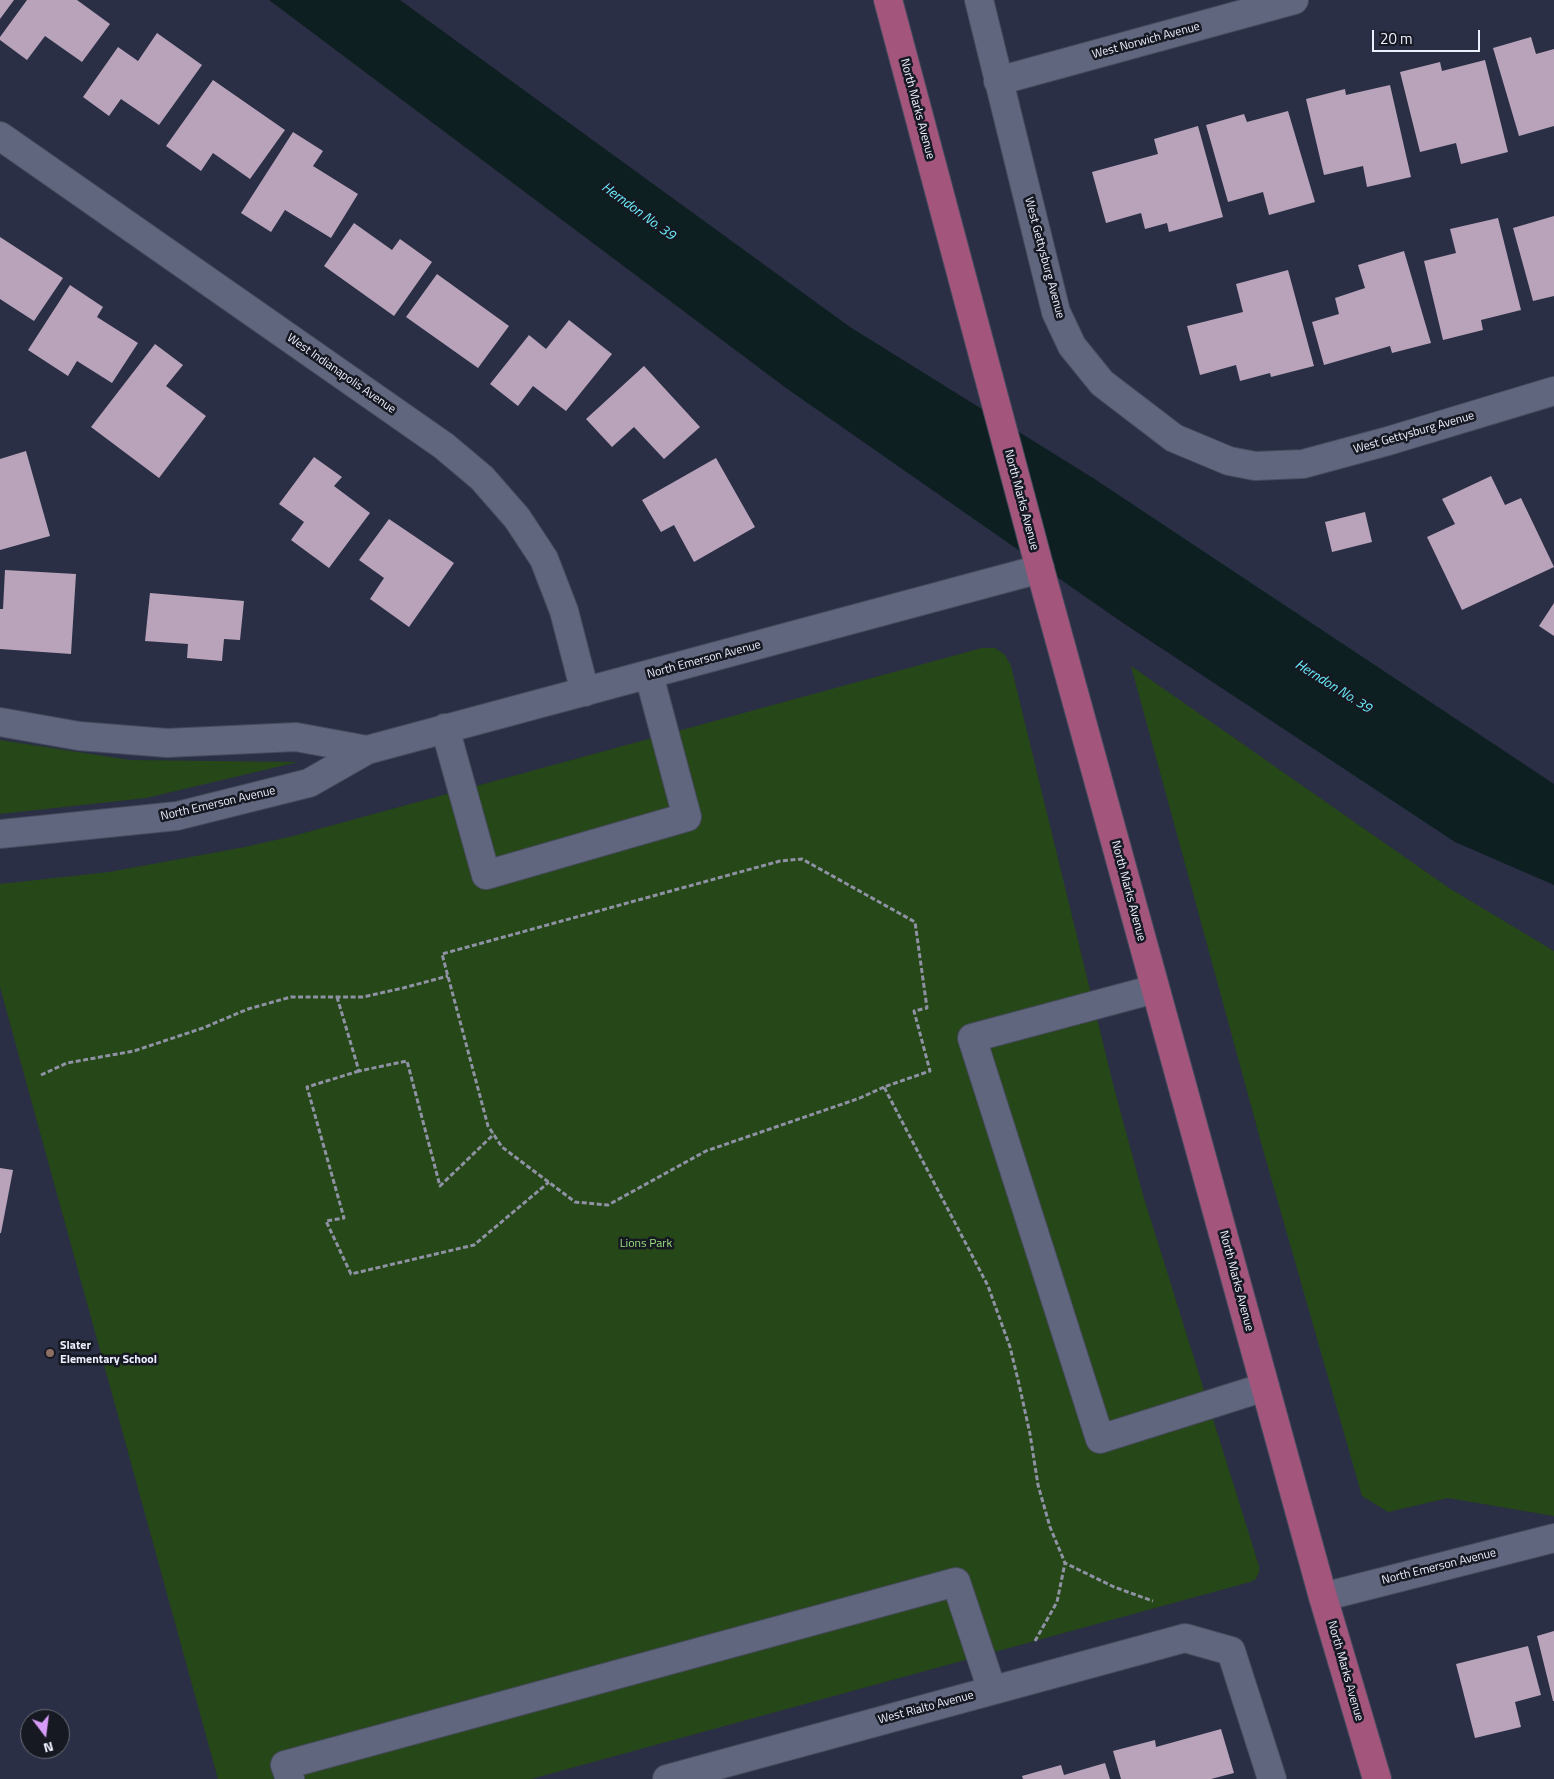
<!DOCTYPE html>
<style>
body{margin:0}
#map{position:relative;width:1554px;height:1779px;overflow:hidden;background:#2a2f45;font-family:"Titillium Web",sans-serif}
canvas{display:block}
.north{position:absolute;left:20px;top:1709px;width:50px;height:50px;box-sizing:border-box;background:#161822;border:1px solid #6c6e7a;border-radius:50%;rotate:165deg;font-size:14px;font-weight:700;line-height:20px;text-align:center;color:#eceffe}
.north::after{content:'';display:block;margin:auto;width:18px;height:22px;background:#d79bf9;clip-path:polygon(50% 0,100% 100%,50% 72%,0 100%)}
.scale{position:absolute;left:1372px;top:30px;width:108px;height:22px;box-sizing:border-box;border:2px solid #eceffe;border-top:0;padding-left:6px;font-size:15px;line-height:18px;white-space:nowrap;color:#eceffe;-webkit-text-stroke:4px #161822;paint-order:stroke}
</style>
<div id="map">
<canvas width="1554" height="1779"></canvas>
<div class="north">N</div>
<div class="scale">20 m</div>
</div>
<script>
const ctx = document.querySelector('canvas').getContext('2d');
ctx.lineJoin = 'round';
function fill(path, color) { ctx.fillStyle = color; ctx.fill(path, 'evenodd'); }
const toPath = rows => new Path2D(rows.map(r => 'M' + r).join(''));
function stroke(path, color, width, dash) { ctx.strokeStyle = color; ctx.lineWidth = width; ctx.lineCap = dash ? 'butt' : 'round'; ctx.setLineDash(dash || []); ctx.stroke(path); }
function drawText(font, color, halo, rows, align = 'center') {
  ctx.font = font + ' "Titillium Web",sans-serif'; ctx.lineWidth = 5; ctx.setLineDash([]); ctx.textBaseline = 'middle'; ctx.strokeStyle = halo; ctx.fillStyle = color; for (const [text, x, y, turn = 0] of rows) {
    ctx.save(); ctx.translate(x, y); ctx.rotate((+turn || 0) * Math.PI / 180); ctx.textAlign = isNaN(turn) ? turn : align; if (halo) ctx.strokeText(text, 0, 0); ctx.fillText(text, 0, 0); ctx.restore();
  }
}
const green = toPath([
 [982,648,995,648,1005,655,1011,666,1113,1084,1143,1195,1259,1566,1259,1572,1256,1579,1250,1582,531,1779,218,1779,0,987,0,884,109,872,245,847,293,836],
 [1131,666,1449,888,1554,951,1554,1516,1448,1498,1388,1512,1362,1496,1262,1146],
 [0,740,130,760,298,762,146,798,0,814]
]);
const water = toPath([
 [269,0,400,0,850,327,1093,478,1554,784,1554,885,1455,842,1123,623,786,388]
]);
const building = toPath([
 [0,0,14,0,0,19],
 [27,0,77,0,110,24,82,62,45,36,27,60,0,40,0,37],
 [157,33,202,65,159,125,121,99,109,116,83,97,118,47,138,61],
 [1531,37,1536,54,1554,49,1554,126,1519,136,1493,48],
 [1485,60,1508,152,1461,164,1456,143,1420,152,1400,72,1440,62,1442,71],
 [213,80,285,130,250,179,213,153,201,171,166,146],
 [1390,85,1411,177,1367,187,1363,166,1324,175,1306,99,1345,89,1346,95],
 [1288,111,1315,202,1269,215,1263,192,1228,202,1206,125,1244,114,1247,122],
 [1198,126,1223,217,1169,232,1167,223,1145,229,1141,213,1106,223,1092,172,1158,154,1154,139],
 [293,132,323,151,313,166,358,194,331,238,285,210,271,232,241,213],
 [1554,216,1554,296,1533,301,1513,228],
 [1498,218,1521,310,1481,320,1483,330,1443,340,1424,261,1456,253,1450,229],
 [354,223,392,250,400,239,432,262,394,316,324,266],
 [0,237,63,278,34,321,0,299],
 [1404,251,1431,343,1392,353,1390,346,1324,365,1312,322,1339,314,1335,298,1365,288,1358,265],
 [1288,270,1314,366,1271,377,1270,373,1240,381,1236,365,1200,375,1187,326,1243,312,1236,284],
 [437,274,509,326,478,368,406,317],
 [70,285,103,307,97,317,138,343,112,383,77,361,68,376,28,350],
 [569,320,612,354,566,411,533,386,518,406,490,384,529,335,546,349],
 [155,344,183,365,166,386,206,416,159,478,91,427],
 [644,366,700,427,664,459,634,427,612,447,586,419],
 [26,451,50,536,0,550,0,459],
 [314,457,342,477,334,486,370,513,329,568,291,540,304,522,279,504],
 [716,458,755,527,694,562,674,525,661,532,642,500],
 [1491,476,1505,505,1521,498,1554,567,1462,610,1427,537,1455,524,1442,499],
 [1365,512,1372,542,1332,552,1325,522],
 [389,519,454,563,409,627,370,599,384,578,359,560],
 [5,570,76,574,71,654,0,649,0,609,3,609],
 [150,593,244,601,240,640,224,639,222,661,187,658,188,644,145,641],
 [1554,603,1554,636,1539,626],
 [0,1168,13,1170,1,1233,0,1233],
 [1554,1631,1554,1701,1553,1701,1537,1636],
 [1528,1646,1541,1695,1515,1702,1521,1727,1475,1738,1456,1664],
 [1221,1729,1234,1773,1211,1779,1121,1779,1113,1751,1155,1740,1156,1747],
 [1105,1763,1110,1779,1023,1779,1022,1776,1061,1765,1064,1775]
]);
const path = toPath([
 [337,997,359,1071,407,1061,440,1186,494,1134],
 [359,1071,307,1087,344,1218,326,1221,351,1274,474,1245,549,1182],
 [41,1075,67,1063,134,1051,203,1028,248,1009,291,997,363,997,403,988,448,976],
 [884,1087,860,1098,706,1151,608,1205,575,1202,502,1147,488,1126,442,954,780,861,802,859,915,922,927,1008,914,1011,930,1071,884,1087,988,1286,1010,1347,1019,1384,1030,1434,1038,1485,1050,1527,1065,1563,1114,1587,1153,1601],
 [1035,1641,1057,1602,1065,1563]
]);
const minor = toPath([
 [979,0,1056,312,1072,346,1102,383,1174,438,1229,461,1255,466,1303,464,1388,441,1554,391],
 [998,81,1294,0],
 [0,136,444,446,482,478,517,518,544,559,564,611,585,692],
 [0,722,79,736,167,743,296,737,367,750],
 [445,728,486,875,687,817,649,675],
 [0,834,177,816,309,783,367,750,1040,569],
 [1155,989,972,1038,1100,1439,1265,1387],
 [1323,1597,1554,1538],
 [290,1779,285,1765,956,1582,992,1690],
 [667,1779,1185,1638,1231,1651,1272,1779]
]);
const major = toPath([
 [888,0,1040,569,1323,1597,1377,1779]
]);
const markers = [
 [50,1353,5,"#8d6e63"]
];
const streetNames = [
 ["West Norwich Avenue",1146,41,-15],
 ["North Marks Avenue",917,109,75],
 ["West Gettysburg Avenue",1044,258,75],
 ["West Indianapolis Avenue",341,374,35],
 ["West Gettysburg Avenue",1414,433,-16],
 ["North Marks Avenue",1021,500,75],
 ["North Emerson Avenue",704,660,-15],
 ["North Emerson Avenue",218,804,-13],
 ["North Marks Avenue",1128,891,75],
 ["North Marks Avenue",1236,1281,75],
 ["North Emerson Avenue",1439,1567,-14],
 ["North Marks Avenue",1345,1671,74],
 ["West Rialto Avenue",926,1708,-15]
];
const parkNames = [
 ["Lions Park",646,1244]
];
const poiNames = [
 ["Slater",60,1346],
 ["Elementary School",60,1360]
];
const waterNames = [
 ["Herndon No. 39",638,212,36],
 ["Herndon No. 39",1333,687,32]
];
fill(green, '#264717');
fill(water, '#0e1f21');
fill(building, '#b8a3ba');
stroke(minor, '#474b5e', 30);
stroke(major, '#474b5e', 30);
stroke(path, '#8e92a4', 3, [5, 2.5]);
stroke(minor, '#60667e', 28);
stroke(major, '#a3557c', 28);
for (const [x, y, r, color] of markers) { const dot = new Path2D(); dot.arc(x, y, r, 0, 2 * Math.PI); ctx.fillStyle = color; ctx.fill(dot); stroke(dot, '#161822', 2); }
drawText('12px', '#eceffe', '#161822', streetNames);
drawText('12px', '#9adf7f', '#161822', parkNames);
drawText('bold 12px', '#eceffe', '#161822', poiNames, 'left');
drawText('italic 14px', '#6beefc', '#161822', waterNames);
</script>
